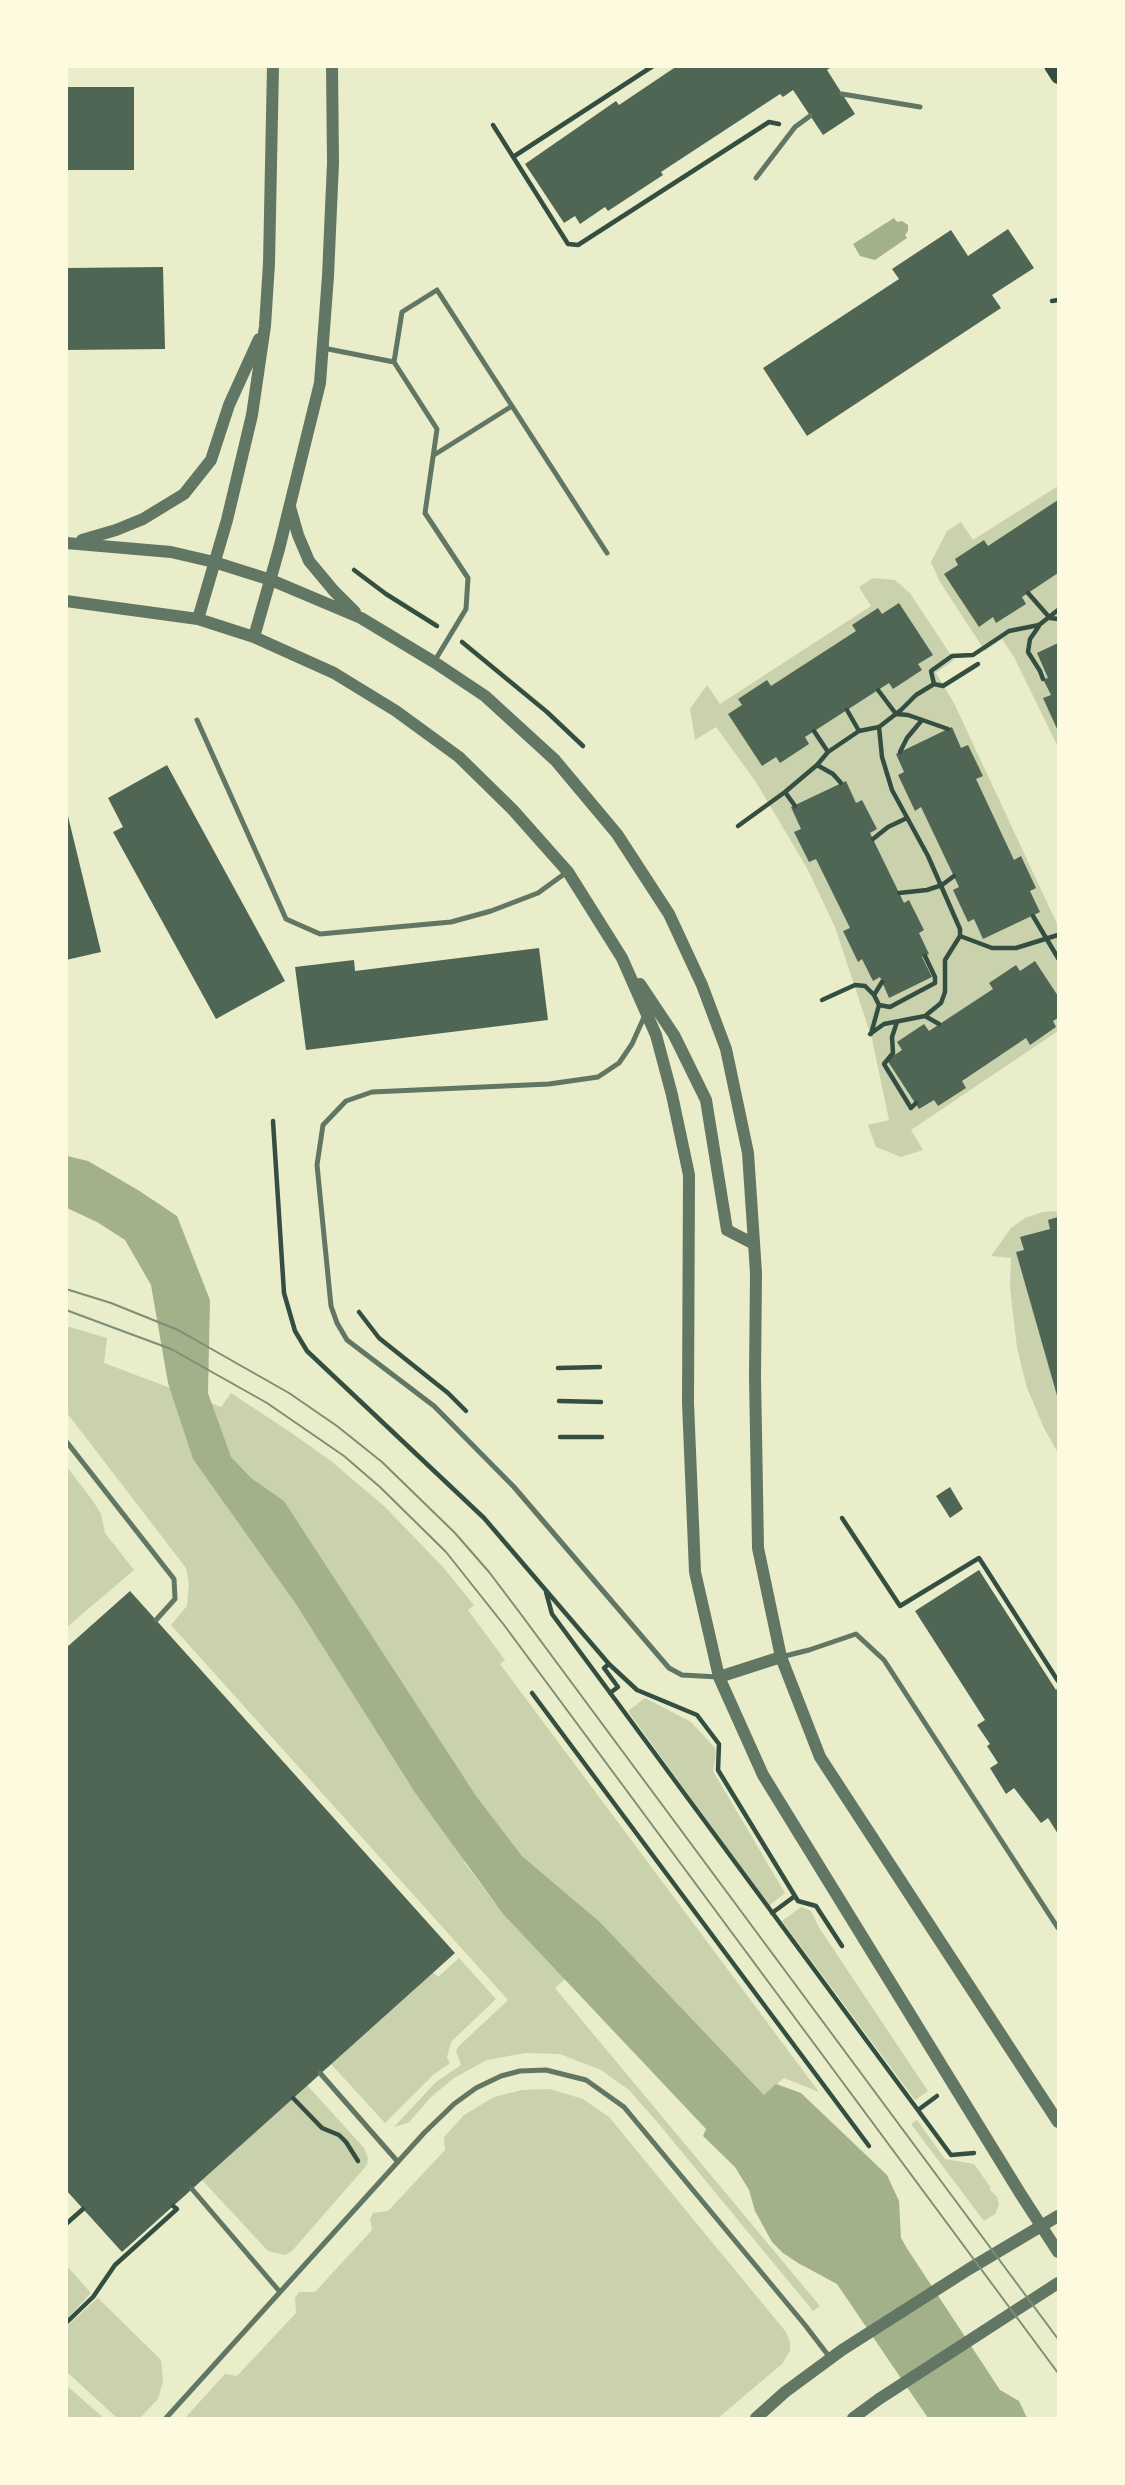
<!DOCTYPE html>
<style>
body{margin:0}
#map{position:relative;width:1125px;height:2485px;overflow:hidden;background:#e9edc9;font-family:Ubuntu,sans-serif}
canvas{display:block}
.frame{position:absolute;inset:0;border:68px solid #fefae0;pointer-events:none}
</style>
<div id="map">
<canvas width="1125" height="2485"></canvas>
<div class="frame"></div>
</div>
<script>
const ctx = document.querySelector('canvas').getContext('2d');
ctx.lineJoin = 'round';
function fill(path, color) { ctx.fillStyle = color; ctx.fill(path, 'evenodd'); }
const toPath = rows => new Path2D(rows.map(r => 'M' + r).join(''));
function stroke(path, color, width, dash) { ctx.strokeStyle = color; ctx.lineWidth = width; ctx.lineCap = dash ? 'butt' : 'round'; ctx.setLineDash(dash || []); ctx.stroke(path); }
const green = toPath([
 [1058,486,1058,747,1014,657,1002,639,985,651,940,582,931,562,947,531,961,522,973,540],
 [873,578,895,580,910,593,954,660,936,673,954,703,1058,926,1058,1031,911,1130,923,1150,901,1157,876,1147,868,1125,889,1120,872,1039,835,927,808,870,756,782,716,727,695,740,690,709,707,685,720,704,871,606,859,587],
 [1058,1211,1058,1453,1044,1428,1027,1388,1017,1348,1010,1288,1011,1258,991,1256,1011,1228,1025,1218,1043,1212],
 [66,1326,107,1338,104,1363,221,1407,231,1393,290,1432,331,1461,384,1506,442,1566,474,1605,468,1610,505,1660,500,1664,819,2092,784,2078,764,2095,600,1922,522,1856,505,1835,464,1862,503,1914,565,1979,555,1988,820,2306,813,2311,658,2123,629,2090,601,2070,560,2054,525,2053,487,2060,454,2078,432,2096,408,2123,394,2127,436,2082,461,2065,456,2051,458,2047,508,2000,171,1625,187,1606,189,1583,186,1568,67,1413],
 [67,1467,93,1501,101,1514,105,1533,134,1570,67,1627],
 [645,1698,691,1722,715,1748,716,1755,713,1771,785,1893,769,1906,628,1711],
 [801,1907,811,1911,818,1926,928,2091,915,2100,782,1921],
 [459,1958,496,1999,451,2042,447,2057,450,2063,433,2075,385,2123,331,2064,433,1972,438,1977],
 [307,2085,364,2148,368,2158,367,2165,292,2251,285,2255,268,2251,202,2180],
 [550,2089,583,2099,609,2117,786,2332,790,2342,790,2351,782,2364,718,2418,185,2418,225,2374,237,2376,296,2313,295,2298,299,2292,315,2292,372,2230,370,2219,373,2213,388,2211,445,2150,444,2137,464,2115,494,2097,522,2090],
 [917,2120,945,2159,974,2164,991,2188,989,2189,997,2197,999,2205,995,2214,984,2221,911,2124],
 [66,2265,91,2293,67,2319,66,2319],
 [98,2298,161,2360,163,2381,158,2399,140,2418,117,2418,67,2372,67,2326],
 [66,2385,91,2407,104,2418,67,2418]
]);
const water = toPath([
 [894,218,897,222,902,221,908,225,908,231,905,235,907,238,875,260,860,256,853,244],
 [67,1156,88,1161,138,1190,177,1216,210,1300,208,1393,231,1457,251,1478,284,1501,476,1796,522,1856,600,1922,764,2095,776,2084,801,2093,887,2175,899,2201,901,2238,908,2250,1000,2390,1019,2401,1027,2418,928,2418,837,2284,798,2263,783,2253,772,2242,755,2211,749,2190,735,2167,703,2136,706,2129,503,1914,416,1794,296,1604,193,1459,168,1383,151,1285,125,1240,97,1222,67,1208]
]);
const building = toPath([
 [677,66,833,66,827,70,855,114,823,135,793,90,783,97,780,94,661,172,663,175,608,211,605,207,580,224,575,216,564,223,525,164,616,101,619,105],
 [66,87,134,87,134,170,66,170],
 [1008,229,1034,268,992,295,1001,308,807,436,763,368,899,279,892,269,951,230,968,256],
 [163,267,165,349,66,350,66,268],
 [1058,500,1058,573,1022,597,1026,604,996,623,993,617,979,627,944,574,958,565,955,559,984,540,988,546],
 [899,603,933,655,918,664,922,670,893,689,889,683,805,737,809,744,780,763,776,757,762,766,728,714,742,705,738,699,767,680,771,686,856,631,852,625,878,608,882,614],
 [1058,643,1058,731,1043,698,1051,695,1043,679,1048,678,1037,653],
 [952,727,961,748,968,745,983,776,976,779,1014,860,1021,856,1036,888,1030,891,1040,912,983,939,974,919,968,922,953,890,959,887,921,807,915,811,898,775,904,772,896,754],
 [167,765,285,981,216,1019,113,832,123,827,108,798],
 [846,781,856,803,862,800,877,829,870,833,904,903,909,900,924,930,919,933,929,954,922,957,932,977,889,998,880,977,873,981,862,959,858,962,843,931,850,928,816,859,809,862,794,832,801,829,791,807],
 [66,808,101,952,66,960],
 [539,948,548,1020,306,1050,295,967,354,960,355,971],
 [1035,961,1058,996,1058,1018,1053,1021,1056,1027,1030,1045,1026,1038,962,1081,966,1088,938,1106,934,1100,919,1109,887,1060,902,1050,897,1042,924,1024,929,1031,993,989,989,983,1016,965,1020,971],
 [1058,1217,1058,1399,1016,1252,1024,1250,1020,1237,1050,1229,1048,1220],
 [950,1487,963,1509,950,1518,936,1496],
 [979,1570,1056,1690,1058,1688,1058,1834,1048,1818,1041,1823,1014,1788,1006,1794,990,1768,998,1763,987,1746,990,1744,977,1725,985,1720,915,1611],
 [130,1591,455,1953,122,2252,66,2190,66,1648]
]);
const path = toPath([
 [493,125,568,244,578,245,769,122,779,124],
 [513,157,653,66],
 [1052,301,1058,300],
 [354,570,386,594,437,626],
 [1028,593,1050,618,1058,619],
 [1039,626,1030,639,1028,652,1040,671,1043,679],
 [462,642,547,712,583,746],
 [934,684,931,671,952,656,973,655,1009,631,1039,625,1058,610],
 [878,690,896,714,908,715,948,729],
 [847,710,859,731],
 [814,731,828,752],
 [900,752,907,738,922,720],
 [817,765,833,774,841,783],
 [785,792,795,806],
 [738,826,785,792,817,765,828,752,859,731,879,727,901,710,916,695,934,684,943,686,978,664],
 [873,839,888,827,907,818],
 [899,893,927,890,942,885,954,876],
 [1033,916,1058,958],
 [960,936,992,948,1016,948,1058,935],
 [874,995,882,982],
 [822,1000,855,985,865,986,874,995,879,1005,890,1007,935,983,935,977,925,956],
 [925,1016,939,1024],
 [897,1022,892,1037,893,1053,884,1064,911,1108,916,1103],
 [870,1034,884,1024,925,1016,941,1003,945,992,945,960,960,936,960,929,928,856,892,790,882,757,879,727],
 [871,1034,879,1005],
 [273,1121,284,1293,295,1331,307,1351,484,1518,609,1664,637,1690,697,1715,719,1744,718,1770,798,1901,816,1906,842,1946],
 [359,1312,379,1338,448,1393,466,1411],
 [558,1368,600,1367],
 [559,1401,601,1402],
 [560,1437,602,1437],
 [842,1518,900,1606,979,1558,1058,1681],
 [546,1592,552,1614,951,2155,974,2153],
 [609,1664,604,1668,618,1687,610,1693],
 [532,1693,869,2146],
 [772,1913,795,1896],
 [293,2098,322,2128,339,2135,346,2142,358,2161],
 [918,2110,937,2096],
 [66,2224,83,2209],
 [66,2323,93,2297,115,2265,177,2209,173,2206]
]);
const service = toPath([
 [842,94,920,107],
 [756,178,795,127,810,116],
 [323,348,394,362,402,312,437,290,607,553],
 [394,362,437,429,425,513,468,578,466,609,434,662],
 [434,455,512,406],
 [197,720,286,919,320,934,451,922,491,911,538,893,567,872],
 [645,1015,632,1044,619,1063,598,1077,549,1084,372,1092,346,1101,323,1125,317,1165,331,1306,337,1323,347,1340,434,1406,514,1487,669,1668,682,1675,718,1677],
 [66,1441,174,1579,175,1599,156,1620],
 [781,1657,809,1650,856,1634,884,1660,1058,1928],
 [320,2073,398,2162],
 [192,2189,280,2292],
 [166,2418,424,2133,454,2104,476,2088,501,2076,520,2071,546,2070,586,2080,624,2107,805,2325,831,2359]
]);
const tertiary = toPath([
 [290,507,298,535,309,561,334,591,355,612],
 [82,540,116,530,143,519,184,494,211,460,229,405,259,339],
 [66,543,171,552,214,562,271,580,361,618,434,662,485,696,555,760,617,834,669,914,702,985,726,1049,748,1153,756,1273,755,1376,758,1548,781,1657,820,1757,1058,2122],
 [66,601,198,619,254,637,334,673,396,711,459,757,513,810,568,872,622,958,656,1035,672,1095,689,1175,688,1403,695,1572,719,1677,763,1775,1020,2193,1058,2252],
 [198,619,227,520,252,415,265,326,269,263,273,66],
 [254,637,279,549,320,383,328,276,333,163,332,66],
 [640,984,674,1035,706,1100,727,1230,754,1244],
 [719,1677,781,1657],
 [756,2418,785,2392,842,2350,969,2269,1058,2216],
 [853,2418,879,2399,1058,2283]
]);
const secondary = toPath([
 [1051,66,1058,77]
]);
const tram = toPath([
 [66,1289,111,1303,178,1330,289,1393,337,1426,382,1462,455,1533,489,1572,520,1613,1058,2339],
 [66,1310,171,1349,267,1403,344,1456,380,1487,446,1552,504,1625,1058,2373]
]);
fill(green, '#cad2ad');
fill(water, '#a3b18a');
fill(building, '#4f6655');
stroke(path, '#344e41', 4.5);
stroke(service, '#617663', 5);
stroke(tertiary, '#617663', 12);
stroke(secondary, '#344e41', 14);
stroke(tram, '#7c8e77', 2);
</script>
